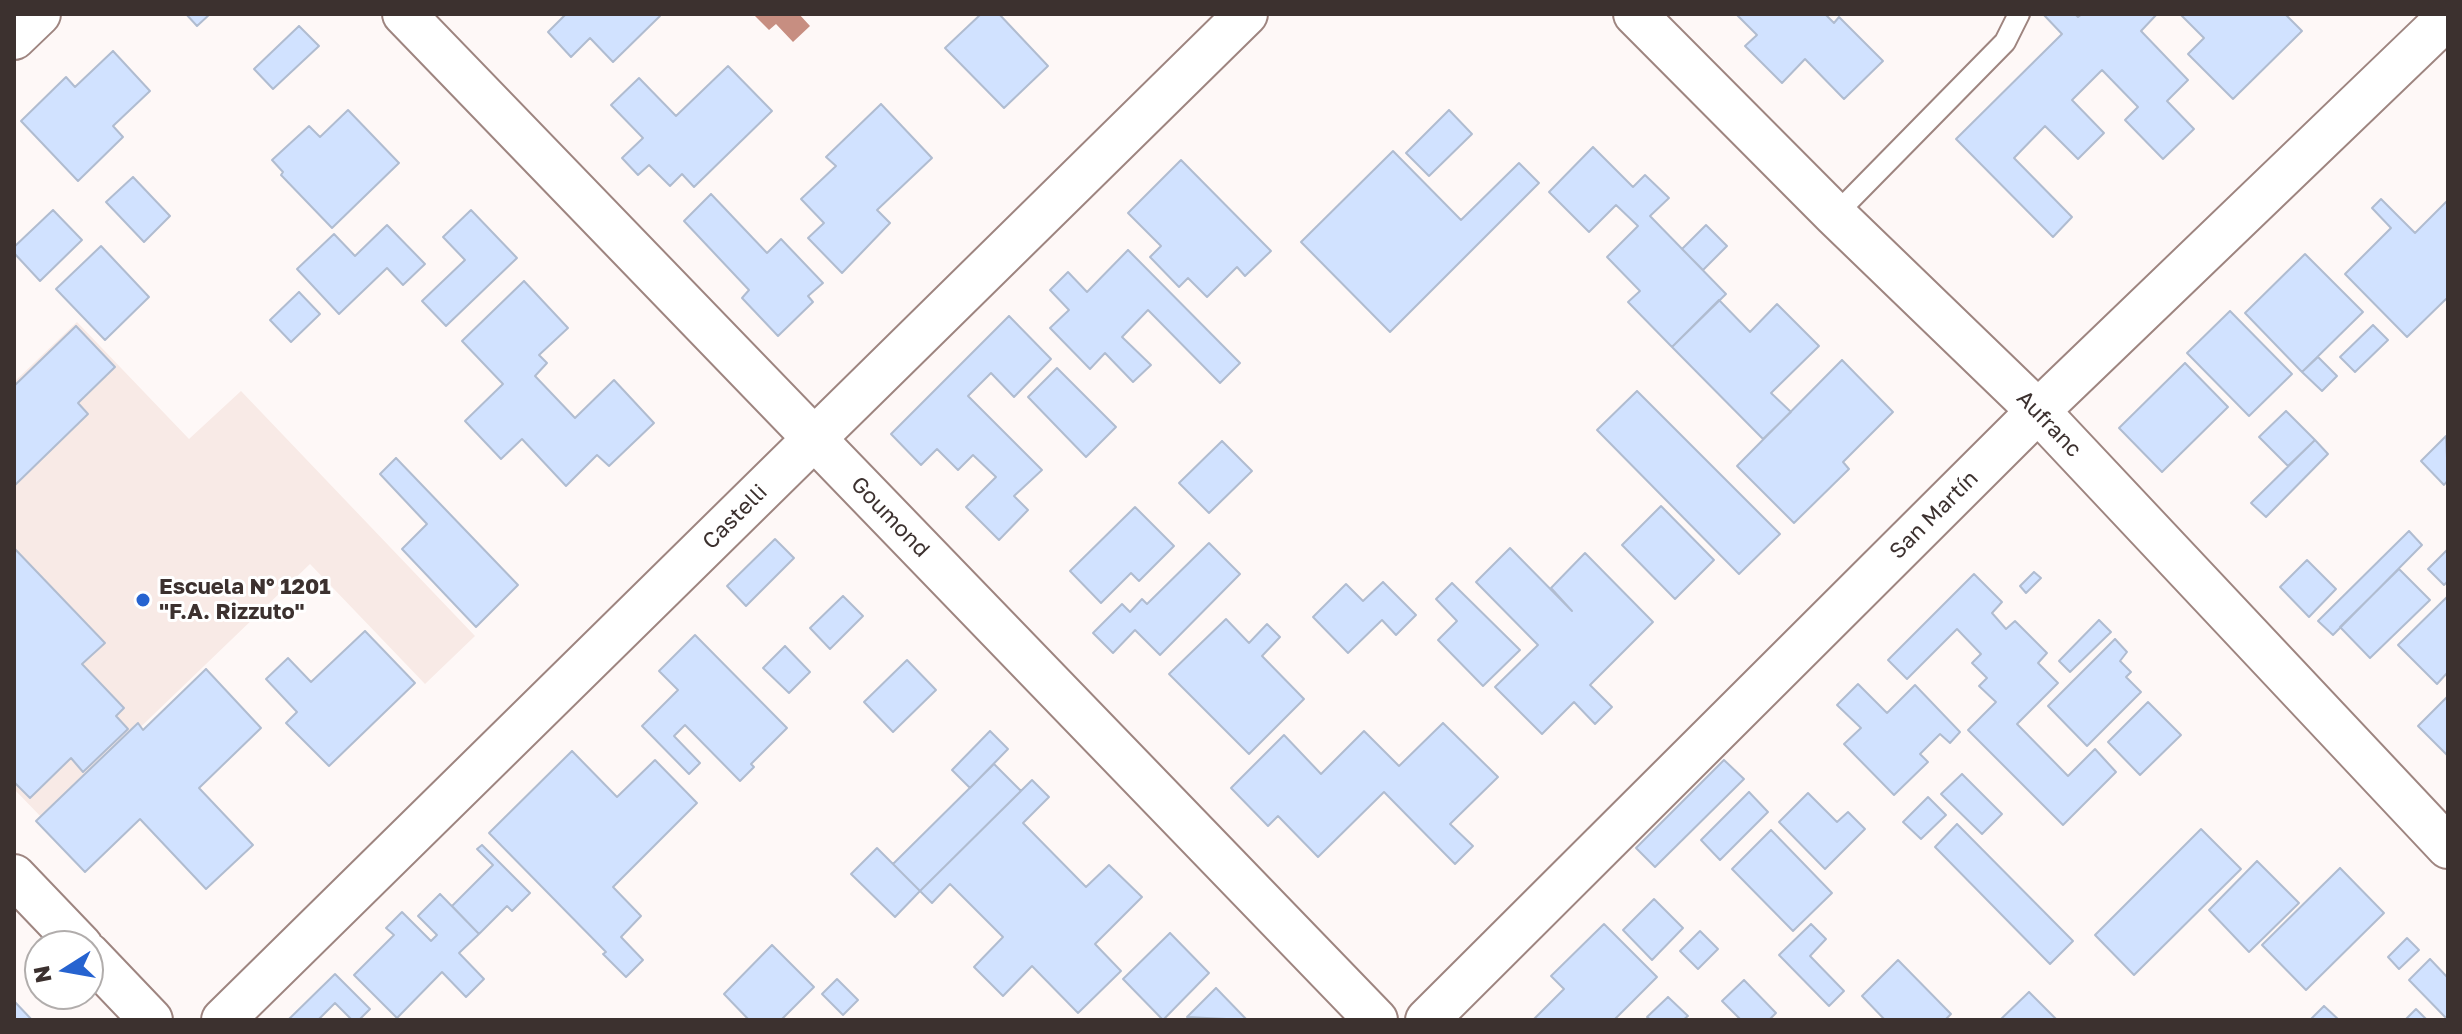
<!DOCTYPE html>
<meta charset="utf-8">
<style>
body{margin:0}
#map{position:relative;width:2462px;height:1034px;overflow:hidden;background:#fef8f7;font-family:"Golos Text",sans-serif}
canvas{display:block}
.frame{position:absolute;inset:0;border:16px solid #3c312f;pointer-events:none}
.north{position:absolute;left:24px;top:930px;width:80px;height:80px;box-sizing:border-box;background:#fff;border:2px solid #b1adac;border-radius:50%;rotate:259deg;font-size:22px;font-weight:700;line-height:32px;text-align:center;color:#3c312f}
.north::after{content:'';display:block;margin:auto;width:28px;height:36px;background:#2663d0;clip-path:polygon(50% 0,100% 100%,50% 72%,0 100%)}
</style>
<div id="map">
<canvas width="2462" height="1034"></canvas>
<div class="frame"></div>
<div class="north">N</div>
</div>
<script>
const ctx = document.querySelector('canvas').getContext('2d');
ctx.lineJoin = 'round';
function fill(path, color) { ctx.fillStyle = color; ctx.fill(path, 'evenodd'); }
const toPath = rows => new Path2D(rows.map(r => 'M' + r).join(''));
function stroke(path, color, width, dash) { ctx.strokeStyle = color; ctx.lineWidth = width; ctx.lineCap = dash ? 'butt' : 'round'; ctx.setLineDash(dash || []); ctx.stroke(path); }
function drawText(font, color, halo, rows, align = 'center') {
  ctx.font = font + ' "Golos Text",sans-serif'; ctx.lineWidth = 6; ctx.setLineDash([]); ctx.textBaseline = 'middle'; ctx.strokeStyle = halo; ctx.fillStyle = color; for (const [text, x, y, turn = 0] of rows) {
    ctx.save(); ctx.translate(x, y); ctx.rotate((+turn || 0) * Math.PI / 180); ctx.textAlign = isNaN(turn) ? turn : align; if (halo) ctx.strokeText(text, 0, 0); ctx.fillText(text, 0, 0); ctx.restore();
  }
}
const built = toPath([
 [77,322,189,439,241,391,475,636,425,684,310,564,44,820,14,789,14,382]
]);
const water = toPath([
 [753,14,799,14,810,26,793,42,776,24,769,30]
]);
const building = toPath([
 [186,14,210,14,197,26,186,14],
 [566,14,657,14,660,16,613,62,590,38,571,57,548,32,566,14],
 [981,14,999,14,1048,66,1004,108,945,48,981,14],
 [1736,14,1825,14,1834,23,1839,17,1883,61,1844,99,1805,59,1782,83,1745,46,1757,35,1736,14],
 [2043,14,2075,14,2078,17,2082,14,2157,14,2141,31,2188,80,2167,101,2194,129,2163,159,2125,120,2138,107,2102,70,2072,100,2104,133,2078,159,2045,126,2014,158,2072,217,2053,237,1956,139,2062,34,2043,14],
 [2180,14,2285,14,2302,31,2233,99,2188,54,2204,38,2180,14],
 [299,26,319,46,273,89,254,69,299,26],
 [113,51,150,91,113,126,123,137,78,181,21,121,66,77,75,87,113,51],
 [728,66,772,111,694,187,682,174,670,186,649,165,638,175,622,158,643,138,611,105,639,78,676,116,728,66],
 [881,104,932,158,877,210,890,223,842,273,808,238,824,223,801,199,836,166,826,157,881,104],
 [348,110,399,163,332,228,281,175,283,172,272,160,309,126,320,137,348,110],
 [1449,110,1472,134,1429,176,1406,153,1449,110],
 [1593,147,1633,187,1645,175,1669,198,1650,216,1726,294,1672,347,1628,302,1640,291,1607,257,1638,226,1616,205,1589,232,1549,192,1593,147],
 [1393,151,1461,220,1519,163,1539,183,1390,332,1301,242,1393,151],
 [1181,160,1271,251,1245,276,1237,267,1207,297,1188,278,1179,287,1150,257,1161,246,1128,213,1181,160],
 [133,177,170,216,144,242,106,202,133,177],
 [711,194,767,253,781,239,823,283,808,296,813,302,778,336,742,298,749,290,684,221,711,194],
 [2381,199,2415,233,2448,200,2448,301,2446,299,2407,337,2345,274,2391,228,2372,208,2381,199],
 [53,210,82,240,40,281,14,253,14,247,53,210],
 [471,210,517,258,446,326,422,301,465,260,443,237,471,210],
 [387,225,425,264,403,285,387,268,339,314,297,269,334,234,355,256,387,225],
 [1706,225,1727,246,1703,270,1682,249,1706,225],
 [101,246,149,297,105,340,56,289,101,246],
 [1128,250,1240,363,1220,383,1148,310,1122,337,1151,365,1133,382,1105,353,1090,369,1050,328,1069,310,1050,290,1068,272,1087,292,1128,250],
 [2305,254,2363,312,2302,372,2245,313,2305,254],
 [524,281,568,328,539,355,547,363,535,376,575,418,614,380,654,423,609,466,597,455,566,486,522,439,501,459,465,421,503,384,462,341,524,281],
 [299,292,320,314,291,342,270,320,299,292],
 [1719,300,1750,332,1777,304,1819,346,1771,393,1791,412,1763,439,1672,347,1719,300],
 [2230,311,2292,374,2249,416,2187,353,2230,311],
 [1009,316,1051,359,1014,397,991,373,968,396,1042,470,1014,496,1028,510,999,540,966,507,996,477,973,455,958,470,937,449,921,465,891,434,1009,316],
 [2373,325,2388,340,2355,372,2340,357,2373,325],
 [76,326,115,367,78,403,88,414,14,486,14,386,76,326],
 [2318,357,2337,376,2322,391,2302,372,2318,357],
 [1842,360,1893,412,1843,462,1849,469,1794,523,1737,466,1842,360],
 [2185,363,2228,407,2162,472,2119,428,2185,363],
 [1057,368,1116,427,1086,457,1028,397,1057,368],
 [1637,391,1780,534,1739,574,1597,430,1637,391],
 [2286,411,2315,440,2288,466,2259,437,2286,411],
 [2446,436,2448,480,2444,485,2421,461,2446,436],
 [2315,440,2328,454,2266,517,2251,503,2315,440],
 [1222,441,1252,471,1209,513,1179,483,1222,441],
 [396,458,518,585,476,627,402,549,427,524,380,474,396,458],
 [1661,506,1714,560,1675,599,1622,545,1661,506],
 [1135,507,1174,546,1139,581,1131,573,1101,603,1070,571,1135,507],
 [2409,531,2422,545,2333,635,2318,621,2409,531],
 [775,539,794,558,746,606,727,586,775,539],
 [1209,543,1240,574,1160,655,1135,630,1113,653,1093,633,1122,604,1130,612,1142,599,1147,604,1209,543],
 [14,548,105,643,82,664,124,708,116,716,128,729,83,772,71,758,30,798,14,782,14,548],
 [1510,548,1572,611,1551,588,1585,553,1653,622,1590,685,1612,707,1595,724,1574,702,1542,734,1495,687,1538,645,1476,582,1510,548],
 [2448,549,2448,581,2444,585,2428,569,2448,549],
 [2307,560,2336,589,2309,617,2280,587,2307,560],
 [2399,569,2430,600,2370,658,2340,627,2399,569],
 [2034,572,2041,578,2026,593,2020,586,2034,572],
 [1974,574,2002,602,1992,613,2006,629,2015,621,2047,653,2038,663,2058,683,2017,724,2068,776,2095,749,2116,772,2063,825,1968,730,1996,702,1979,686,1987,678,1972,663,1981,654,1957,629,1907,679,1888,660,1974,574],
 [1383,582,1416,615,1396,635,1382,620,1348,653,1313,617,1346,584,1363,601,1383,582],
 [1452,583,1520,650,1483,686,1438,640,1457,621,1436,599,1452,583],
 [843,596,863,616,830,649,810,628,843,596],
 [2448,596,2448,672,2437,684,2398,645,2448,596],
 [1226,619,1249,643,1267,624,1280,637,1262,656,1304,699,1249,754,1169,674,1226,619],
 [2099,620,2111,632,2070,672,2059,661,2099,620],
 [365,631,415,683,329,766,286,723,297,712,266,679,288,658,311,682,365,631],
 [695,635,787,728,751,764,754,767,740,781,685,725,674,736,700,763,689,774,642,726,678,690,659,671,695,635],
 [2115,639,2127,652,2120,661,2131,672,2126,677,2141,692,2087,746,2048,706,2115,639],
 [785,646,810,672,789,693,763,668,785,646],
 [907,660,936,690,893,732,864,702,907,660],
 [206,669,261,728,199,788,253,845,206,889,140,819,85,872,36,821,138,723,143,730,206,669],
 [1858,684,1887,713,1915,685,1960,732,1950,743,1940,734,1920,754,1928,762,1894,795,1844,744,1861,728,1837,705,1858,684],
 [2448,696,2448,756,2418,726,2448,696],
 [2148,702,2181,735,2140,775,2108,742,2148,702],
 [1443,723,1498,777,1450,824,1473,846,1455,864,1384,792,1318,857,1278,816,1268,826,1231,788,1284,735,1321,774,1364,731,1399,766,1443,723],
 [990,731,1008,749,970,788,952,770,990,731],
 [572,751,617,797,655,760,697,803,613,887,641,916,621,937,643,960,626,977,603,954,606,952,489,833,572,751],
 [1724,760,1744,779,1655,867,1636,848,1724,760],
 [994,764,1021,791,920,891,893,864,994,764],
 [1962,774,2002,814,1982,834,1941,794,1962,774],
 [1032,780,1049,797,1023,823,1086,887,1109,865,1142,897,1095,944,1121,971,1078,1013,1032,966,1003,996,974,967,1003,937,950,884,932,903,920,891,1032,780],
 [1749,792,1768,812,1720,860,1701,840,1749,792],
 [1808,793,1837,822,1848,812,1865,829,1825,869,1779,822,1808,793],
 [1928,797,1946,815,1921,839,1903,822,1928,797],
 [1957,824,2073,941,2050,964,1935,847,1957,824],
 [2201,829,2241,869,2134,975,2095,935,2201,829],
 [1771,830,1832,893,1793,931,1732,869,1771,830],
 [482,845,530,893,512,911,507,906,479,934,452,906,493,865,477,849,482,845],
 [877,848,920,891,895,917,851,874,877,848],
 [2257,861,2299,903,2249,952,2209,910,2257,861],
 [2340,868,2384,913,2306,990,2262,945,2340,868],
 [440,894,479,934,459,953,484,979,466,997,442,972,397,1018,354,975,394,935,386,928,402,912,431,941,437,935,418,916,440,894],
 [1654,899,1683,928,1652,960,1623,930,1654,899],
 [1604,924,1657,977,1614,1020,1533,1020,1564,989,1551,976,1604,924],
 [1811,924,1826,939,1810,956,1844,991,1829,1006,1779,955,1811,924],
 [1700,931,1718,949,1698,969,1680,951,1700,931],
 [1170,933,1209,973,1163,1020,1123,979,1170,933],
 [2407,938,2419,950,2399,969,2388,957,2407,938],
 [772,945,814,987,781,1020,749,1020,724,994,772,945],
 [2430,959,2448,978,2448,1020,2409,980,2430,959],
 [1898,960,1951,1014,1945,1020,1885,1020,1862,996,1898,960],
 [335,974,370,1009,359,1020,352,1020,335,1003,318,1020,288,1020,335,974],
 [837,979,858,1000,843,1015,822,994,837,979],
 [1744,980,1776,1013,1769,1020,1741,1020,1722,1001,1744,980],
 [1216,988,1246,1019,1246,1020,1187,1017,1216,988],
 [2029,992,2057,1020,2000,1020,2029,992],
 [1668,997,1688,1016,1683,1020,1651,1020,1647,1017,1668,997],
 [14,1001,32,1020,14,1020,14,1001],
 [2324,1006,2339,1020,2310,1020,2324,1006],
 [2416,1009,2427,1020,2405,1020,2416,1009]
]);
const lane = toPath([
 [1835,215,2005,42,2019,14]
]);
const street = toPath([
 [404,14,1376,1020],
 [1635,14,1835,215,2038,411,2448,847],
 [14,38,39,14],
 [14,876,81,946],
 [88,954,151,1020],
 [223,1020,1246,14],
 [1427,1020,2038,411,2448,17]
]);
const markers = [
 [143,600,8,"#2663d0"]
];
const streetNames = [
 ["Aufranc",2049,424,46],
 ["San Martín",1934,515,-45],
 ["Castelli",735,517,-45],
 ["Goumond",890,517,46]
];
const poiNames = [
 ["Escuela N° 1201",159,587],
 ["\"F.A. Rizzuto\"",159,612]
];
fill(built, '#f8eae6');
fill(water, '#c78e81');
fill(building, '#d1e2ff');
stroke(building, '#b0bcd0', 2);
stroke(lane, '#9e8580', 24);
stroke(street, '#9e8580', 46);
stroke(lane, '#fff', 20);
stroke(street, '#fff', 42);
for (const [x, y, r, color] of markers) { const dot = new Path2D(); dot.arc(x, y, r, 0, 2 * Math.PI); ctx.fillStyle = color; ctx.fill(dot); stroke(dot, '#fff', 3); }
drawText('22px', '#3c312f', '#fff', streetNames);
drawText('bold 22px', '#3c312f', '#fff', poiNames, 'left');
</script>
